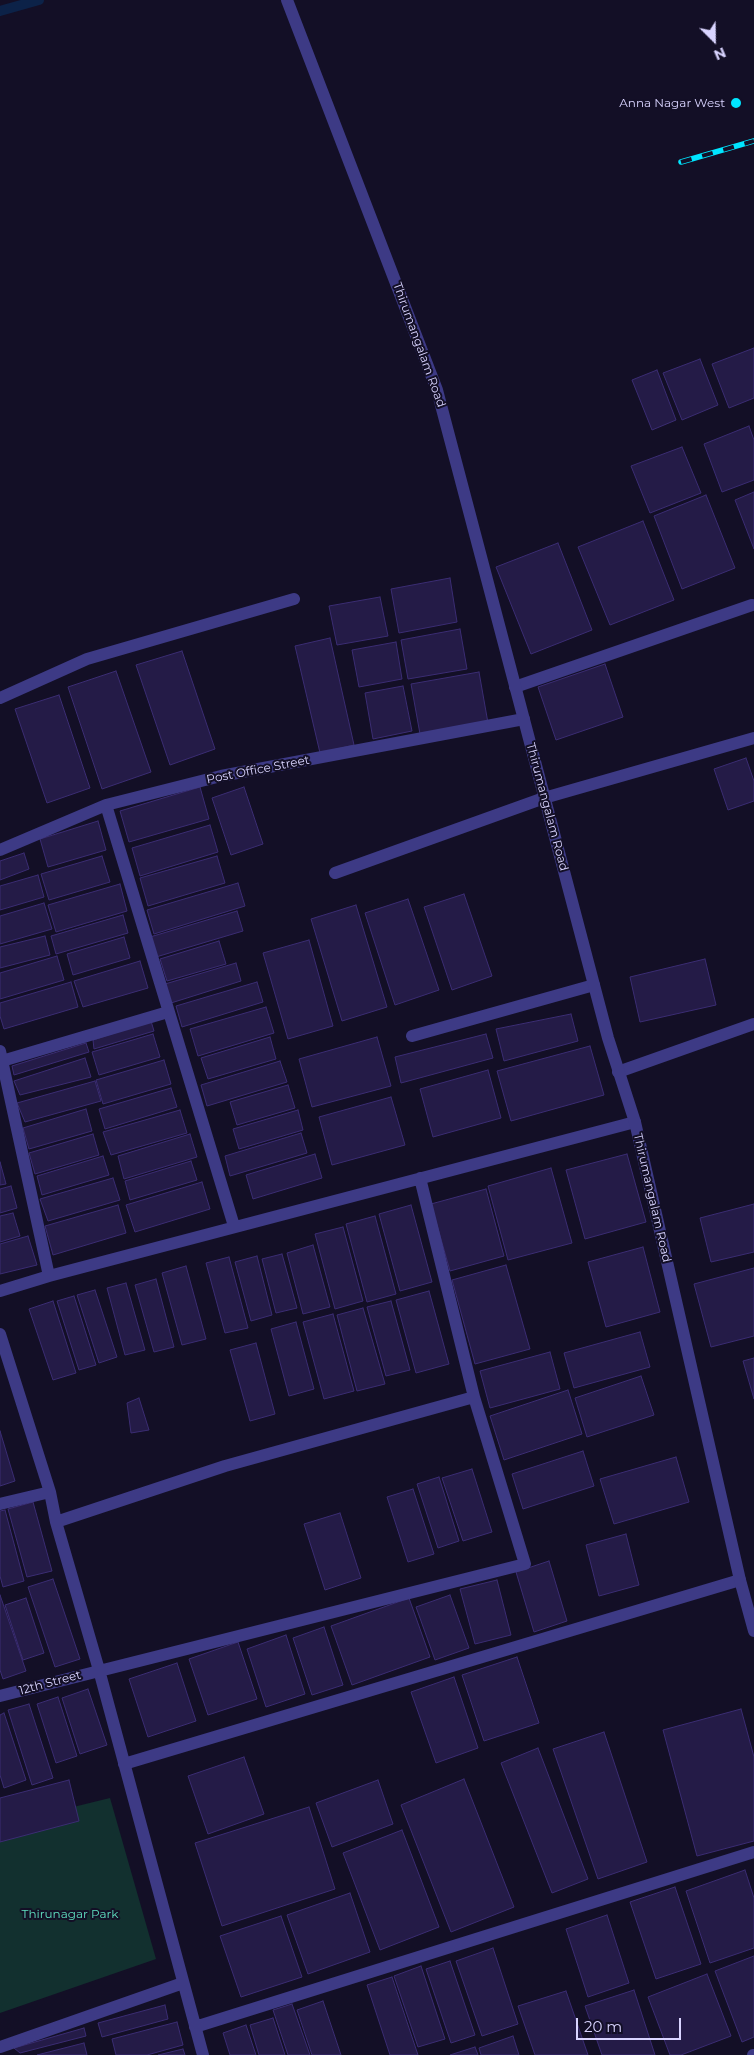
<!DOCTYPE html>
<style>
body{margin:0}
#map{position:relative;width:754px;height:2055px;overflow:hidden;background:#130f26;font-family:Montserrat,sans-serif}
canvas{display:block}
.north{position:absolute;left:689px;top:15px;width:50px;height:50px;-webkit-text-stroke:4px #130f26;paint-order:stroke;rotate:157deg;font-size:14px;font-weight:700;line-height:20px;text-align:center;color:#d9d4ff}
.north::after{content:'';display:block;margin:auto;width:18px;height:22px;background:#d9d4ff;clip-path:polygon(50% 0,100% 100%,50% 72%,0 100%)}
.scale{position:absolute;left:576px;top:2018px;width:105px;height:22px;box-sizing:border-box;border:2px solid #d9d4ff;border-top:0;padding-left:6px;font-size:15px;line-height:18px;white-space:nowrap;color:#d9d4ff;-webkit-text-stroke:4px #130f26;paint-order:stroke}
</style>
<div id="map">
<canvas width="754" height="2055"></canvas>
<div class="north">N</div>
<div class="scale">20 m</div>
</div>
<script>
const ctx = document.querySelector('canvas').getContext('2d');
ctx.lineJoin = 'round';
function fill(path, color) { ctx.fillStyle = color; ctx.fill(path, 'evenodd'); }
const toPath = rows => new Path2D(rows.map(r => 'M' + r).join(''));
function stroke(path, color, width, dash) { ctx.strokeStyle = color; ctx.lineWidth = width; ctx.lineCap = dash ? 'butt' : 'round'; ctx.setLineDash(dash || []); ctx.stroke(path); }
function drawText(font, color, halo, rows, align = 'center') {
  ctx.font = font + ' Montserrat,sans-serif'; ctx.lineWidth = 4; ctx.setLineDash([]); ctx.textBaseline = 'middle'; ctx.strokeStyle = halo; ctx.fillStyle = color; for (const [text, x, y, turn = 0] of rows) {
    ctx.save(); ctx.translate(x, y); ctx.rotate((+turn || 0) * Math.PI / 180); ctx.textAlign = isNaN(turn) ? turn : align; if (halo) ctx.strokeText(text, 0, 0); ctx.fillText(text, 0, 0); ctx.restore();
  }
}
const green = toPath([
 [110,1798,156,1959,0,2013,0,1825]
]);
const stream = toPath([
 [0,11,39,0]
]);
const building = toPath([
 [754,348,754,398,729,408,712,364,754,348],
 [700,359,718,405,682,420,663,373,700,359],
 [657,370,676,420,652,430,632,380,657,370],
 [749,426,754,440,754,480,722,492,704,444,749,426],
 [682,447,701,493,650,513,631,466,682,447],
 [754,492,754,549,735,500,754,492],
 [706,495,735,568,682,589,654,516,706,495],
 [643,521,674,600,610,625,578,547,643,521],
 [558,543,592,630,531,654,496,567,558,543],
 [450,578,457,622,399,633,391,589,450,578],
 [380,597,388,636,337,645,329,606,380,597],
 [460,629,467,669,408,679,401,640,460,629],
 [330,638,354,745,320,753,295,646,330,638],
 [396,642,402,679,359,687,352,650,396,642],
 [182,651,215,749,170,765,136,665,182,651],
 [605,664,623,717,556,740,538,687,605,664],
 [116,671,151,772,102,789,68,687,116,671],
 [479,672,488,723,420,734,411,684,479,672],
 [403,686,412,731,373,739,365,693,403,686],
 [59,695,90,788,47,803,15,709,59,695],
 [746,758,754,781,754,801,728,810,714,769,746,758],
 [200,787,209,819,129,842,120,811,200,787],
 [244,787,263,844,231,855,212,798,244,787],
 [98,821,106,850,48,867,40,839,98,821],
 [210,825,218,852,140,876,132,848,210,825],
 [24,853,29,869,0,880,0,861,24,853],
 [102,856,110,882,49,900,41,874,102,856],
 [217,856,225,883,148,906,140,878,217,856],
 [38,875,44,897,0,910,0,886,38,875],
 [238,883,245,906,154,934,147,910,238,883],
 [120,884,127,911,56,932,48,905,120,884],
 [464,894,492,976,452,990,424,907,464,894],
 [408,899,439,990,395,1005,365,913,408,899],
 [44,903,52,929,0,944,0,916,44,903],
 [356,905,387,1007,342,1021,311,919,356,905],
 [237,911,243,931,156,957,150,937,237,911],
 [123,915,128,933,56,954,51,936,123,915],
 [45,936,50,955,0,968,0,947,45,936],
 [124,937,130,958,73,975,67,954,124,937],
 [309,940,333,1026,288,1039,263,953,309,940],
 [219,941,226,964,167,981,160,959,219,941],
 [57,956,64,980,0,999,0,973,57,956],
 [705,959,716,1005,640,1022,630,977,705,959],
 [140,961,148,988,83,1007,74,981,140,961],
 [236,963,241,981,171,1003,165,984,236,963],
 [71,982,78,1007,4,1029,0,1016,0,1003,71,982],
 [257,982,263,1002,182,1027,176,1006,257,982],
 [266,1007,274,1033,198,1056,190,1029,266,1007],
 [571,1014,578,1041,504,1061,496,1029,571,1014],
 [151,1021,154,1031,94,1049,93,1040,151,1021],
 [153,1034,160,1057,99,1075,92,1052,153,1034],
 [486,1034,493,1058,401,1083,395,1057,486,1034],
 [270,1037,276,1059,208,1079,201,1058,270,1037],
 [377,1037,391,1086,312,1107,299,1059,377,1037],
 [86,1043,89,1052,14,1075,12,1066,86,1043],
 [590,1046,604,1095,511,1121,497,1071,590,1046],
 [85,1058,91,1077,20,1095,14,1081,85,1058],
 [164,1060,171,1084,103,1104,96,1080,164,1060],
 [280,1061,287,1082,207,1106,201,1085,280,1061],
 [488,1070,501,1118,433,1137,420,1089,488,1070],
 [95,1081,101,1101,25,1122,17,1103,95,1081],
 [288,1085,295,1108,237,1125,230,1102,288,1085],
 [171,1088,177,1107,105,1129,99,1109,171,1088],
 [391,1097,405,1145,332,1165,319,1117,391,1097],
 [86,1109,92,1131,29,1149,23,1128,86,1109],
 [180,1110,187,1133,111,1155,103,1132,180,1110],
 [298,1110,303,1130,239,1149,233,1129,298,1110],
 [301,1133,307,1153,230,1176,225,1156,301,1133],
 [93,1134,99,1155,35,1174,29,1153,93,1134],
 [190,1134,197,1157,124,1179,118,1156,190,1134],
 [315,1154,322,1178,253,1199,246,1175,315,1154],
 [627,1154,646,1222,585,1239,566,1170,627,1154],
 [103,1156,109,1175,42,1195,37,1176,103,1156],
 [191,1161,197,1180,130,1200,125,1181,191,1161],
 [0,1162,6,1184,0,1185,0,1162],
 [551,1168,572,1243,508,1260,488,1186,551,1168],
 [113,1178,120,1200,48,1221,40,1199,113,1178],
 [202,1182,210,1209,135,1232,126,1205,202,1182],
 [11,1186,17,1208,0,1213,0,1189,11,1186],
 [486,1189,504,1256,450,1271,431,1204,486,1189],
 [754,1204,754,1252,711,1262,700,1218,754,1204],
 [118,1205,126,1233,53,1255,45,1226,118,1205],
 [411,1205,432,1282,400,1291,379,1214,411,1205],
 [13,1213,20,1236,0,1242,0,1216,13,1213],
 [375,1216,396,1294,367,1302,346,1224,375,1216],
 [343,1227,363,1301,335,1309,315,1234,343,1227],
 [28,1236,37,1265,0,1274,0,1244,28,1236],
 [313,1245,330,1307,303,1314,287,1253,313,1245],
 [643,1247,660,1312,606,1327,588,1262,643,1247],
 [282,1254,297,1308,276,1313,262,1259,282,1254],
 [257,1256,272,1315,251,1321,235,1262,257,1256],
 [229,1257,248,1328,225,1333,206,1263,229,1257],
 [506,1265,530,1349,475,1364,452,1280,506,1265],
 [186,1266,206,1339,182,1345,162,1273,186,1266],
 [754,1268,754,1336,711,1347,694,1284,754,1268],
 [156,1279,174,1347,154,1352,135,1285,156,1279],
 [126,1283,145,1350,125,1355,107,1288,126,1283],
 [95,1290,117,1357,99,1363,77,1295,95,1290],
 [429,1291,449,1364,416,1373,396,1300,429,1291],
 [74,1296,96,1365,79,1370,57,1301,74,1296],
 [53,1301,76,1373,53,1380,29,1309,53,1301],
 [391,1301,410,1370,386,1376,367,1307,391,1301],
 [363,1308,385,1384,357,1391,337,1315,363,1308],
 [333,1314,354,1391,324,1399,303,1322,333,1314],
 [296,1322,314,1389,289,1396,271,1329,296,1322],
 [640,1332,650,1367,574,1388,564,1353,640,1332],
 [256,1343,275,1414,250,1421,230,1350,256,1343],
 [550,1352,560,1389,490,1408,480,1371,550,1352],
 [754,1358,754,1399,743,1361,754,1358],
 [641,1376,654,1415,587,1437,575,1398,641,1376],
 [568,1390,582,1434,504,1460,490,1416,568,1390],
 [139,1398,149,1430,131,1433,127,1403,139,1398],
 [0,1431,15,1481,0,1486,0,1431],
 [583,1451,594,1486,523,1509,512,1474,583,1451],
 [676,1457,689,1502,614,1524,600,1479,676,1457],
 [472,1469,492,1532,463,1541,442,1478,472,1469],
 [439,1477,459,1541,438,1548,417,1484,439,1477],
 [413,1489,434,1554,408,1562,387,1497,413,1489],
 [33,1502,52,1571,27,1577,8,1509,33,1502],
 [5,1510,24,1581,3,1587,0,1576,0,1511,5,1510],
 [340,1513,361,1578,325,1590,304,1524,340,1513],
 [626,1534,639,1585,599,1596,586,1545,626,1534],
 [549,1561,567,1621,534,1632,516,1572,549,1561],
 [53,1579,80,1659,55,1667,28,1587,53,1579],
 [497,1580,511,1635,475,1644,460,1589,497,1580],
 [0,1595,26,1671,3,1679,0,1670,0,1595],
 [450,1595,469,1648,435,1660,416,1607,450,1595],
 [26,1598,44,1653,23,1660,5,1605,26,1598],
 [409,1598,430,1657,352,1685,331,1626,409,1598],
 [324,1627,343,1685,312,1695,293,1638,324,1627],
 [286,1635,305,1694,266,1707,247,1649,286,1635],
 [238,1642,257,1699,208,1715,189,1659,238,1642],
 [517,1657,539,1723,484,1741,462,1675,517,1657],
 [177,1663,196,1721,148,1737,129,1679,177,1663],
 [454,1677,478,1748,436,1763,411,1692,454,1677],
 [88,1689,107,1745,80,1754,62,1698,88,1689],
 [58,1697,77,1756,56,1763,37,1704,58,1697],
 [29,1704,53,1778,32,1785,8,1710,29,1704],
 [741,1709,754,1757,754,1841,697,1856,663,1730,741,1709],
 [4,1713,26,1780,4,1788,0,1775,0,1715,4,1713],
 [604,1732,647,1862,598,1879,553,1749,604,1732],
 [538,1748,588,1879,552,1893,501,1763,538,1748],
 [244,1757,264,1814,208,1834,188,1776,244,1757],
 [464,1779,514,1907,451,1932,401,1805,464,1779],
 [69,1780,79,1821,0,1842,0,1798,69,1780],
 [378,1780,393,1824,332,1847,316,1803,378,1780],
 [309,1807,335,1889,222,1926,195,1843,309,1807],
 [402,1830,439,1927,380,1950,343,1853,402,1830],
 [745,1870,754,1898,754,1948,710,1963,686,1891,745,1870],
 [675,1887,701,1964,656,1979,630,1902,675,1887],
 [350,1893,370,1952,308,1974,287,1915,350,1893],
 [607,1915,629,1983,588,1997,566,1929,607,1915],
 [281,1916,302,1977,241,1997,220,1936,281,1916],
 [493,1948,518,2024,482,2036,456,1961,493,1948],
 [754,1956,754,2037,742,2042,715,1971,754,1956],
 [450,1961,475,2035,451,2043,426,1969,450,1961],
 [421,1966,445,2039,418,2047,394,1976,421,1966],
 [707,1974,731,2036,681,2055,670,2055,648,1997,707,1974],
 [392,1977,418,2055,390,2055,367,1985,392,1977],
 [634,1990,655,2055,602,2055,585,2006,634,1990],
 [566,1991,588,2055,535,2055,518,2006,566,1991],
 [323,2001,341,2055,312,2055,297,2010,323,2001],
 [292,2004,310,2055,288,2055,273,2010,292,2004],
 [165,2005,168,2019,102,2037,98,2023,165,2005],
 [273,2018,285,2055,259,2055,250,2025,273,2018],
 [177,2022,183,2045,147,2055,116,2055,112,2039,177,2022],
 [246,2025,256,2055,230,2055,223,2033,246,2025],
 [84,2028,86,2036,20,2053,14,2048,84,2028],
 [513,2036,519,2055,481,2055,479,2048,513,2036],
 [84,2043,87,2055,37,2055,84,2043],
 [475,2047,478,2055,450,2055,475,2047],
 [183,2049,185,2055,158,2055,183,2049]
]);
const service = toPath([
 [0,698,87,659,294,599]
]);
const minor = toPath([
 [515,687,752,605],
 [106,805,234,1226],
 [0,850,106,805,221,776,524,719],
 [335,873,544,798,754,738],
 [412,1036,594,985],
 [0,1051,49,1276,635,1122],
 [2,1061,168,1012],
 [618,1072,754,1024],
 [420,1178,474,1397],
 [0,1291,49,1276],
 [0,1334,50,1492,56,1522,99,1670,203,2055],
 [0,1504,50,1492],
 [0,1696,525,1564,474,1397,225,1466,56,1522],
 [124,1764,740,1580],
 [195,2027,754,1852],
 [0,2047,183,1983],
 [753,2055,754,2055]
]);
const tertiary = toPath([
 [287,0,437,390,608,1038,635,1122,740,1580,754,1631]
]);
const rail = toPath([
 [681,162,754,141]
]);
const markers = [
 [736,103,6,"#00e5ff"]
];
const poiNames = [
 ["Anna Nagar West",725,103]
];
const streetNames = [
 ["Thirumangalam Road",419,345,70],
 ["Post Office Street",258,770,-11],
 ["Thirumangalam Road",547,807,75],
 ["Thirumangalam Road",652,1198,77],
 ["12th Street",50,1683,-15]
];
const parkNames = [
 ["Thirunagar Park",70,1914]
];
fill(green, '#12302f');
stroke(stream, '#0c2248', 10);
fill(building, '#241b47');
stroke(building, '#3b2d73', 1);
stroke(service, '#3d3a85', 12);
stroke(minor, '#3d3a85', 12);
stroke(tertiary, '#3d3a85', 12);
stroke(rail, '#00e5ff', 5.5);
stroke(rail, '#130f26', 4, [11]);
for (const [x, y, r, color] of markers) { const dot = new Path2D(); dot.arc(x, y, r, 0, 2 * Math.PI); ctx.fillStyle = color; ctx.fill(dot); stroke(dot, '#130f26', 2); }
drawText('12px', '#d9d4ff', '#130f26', poiNames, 'right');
drawText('12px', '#d9d4ff', '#130f26', streetNames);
drawText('12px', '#5fe0c0', '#130f26', parkNames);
</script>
